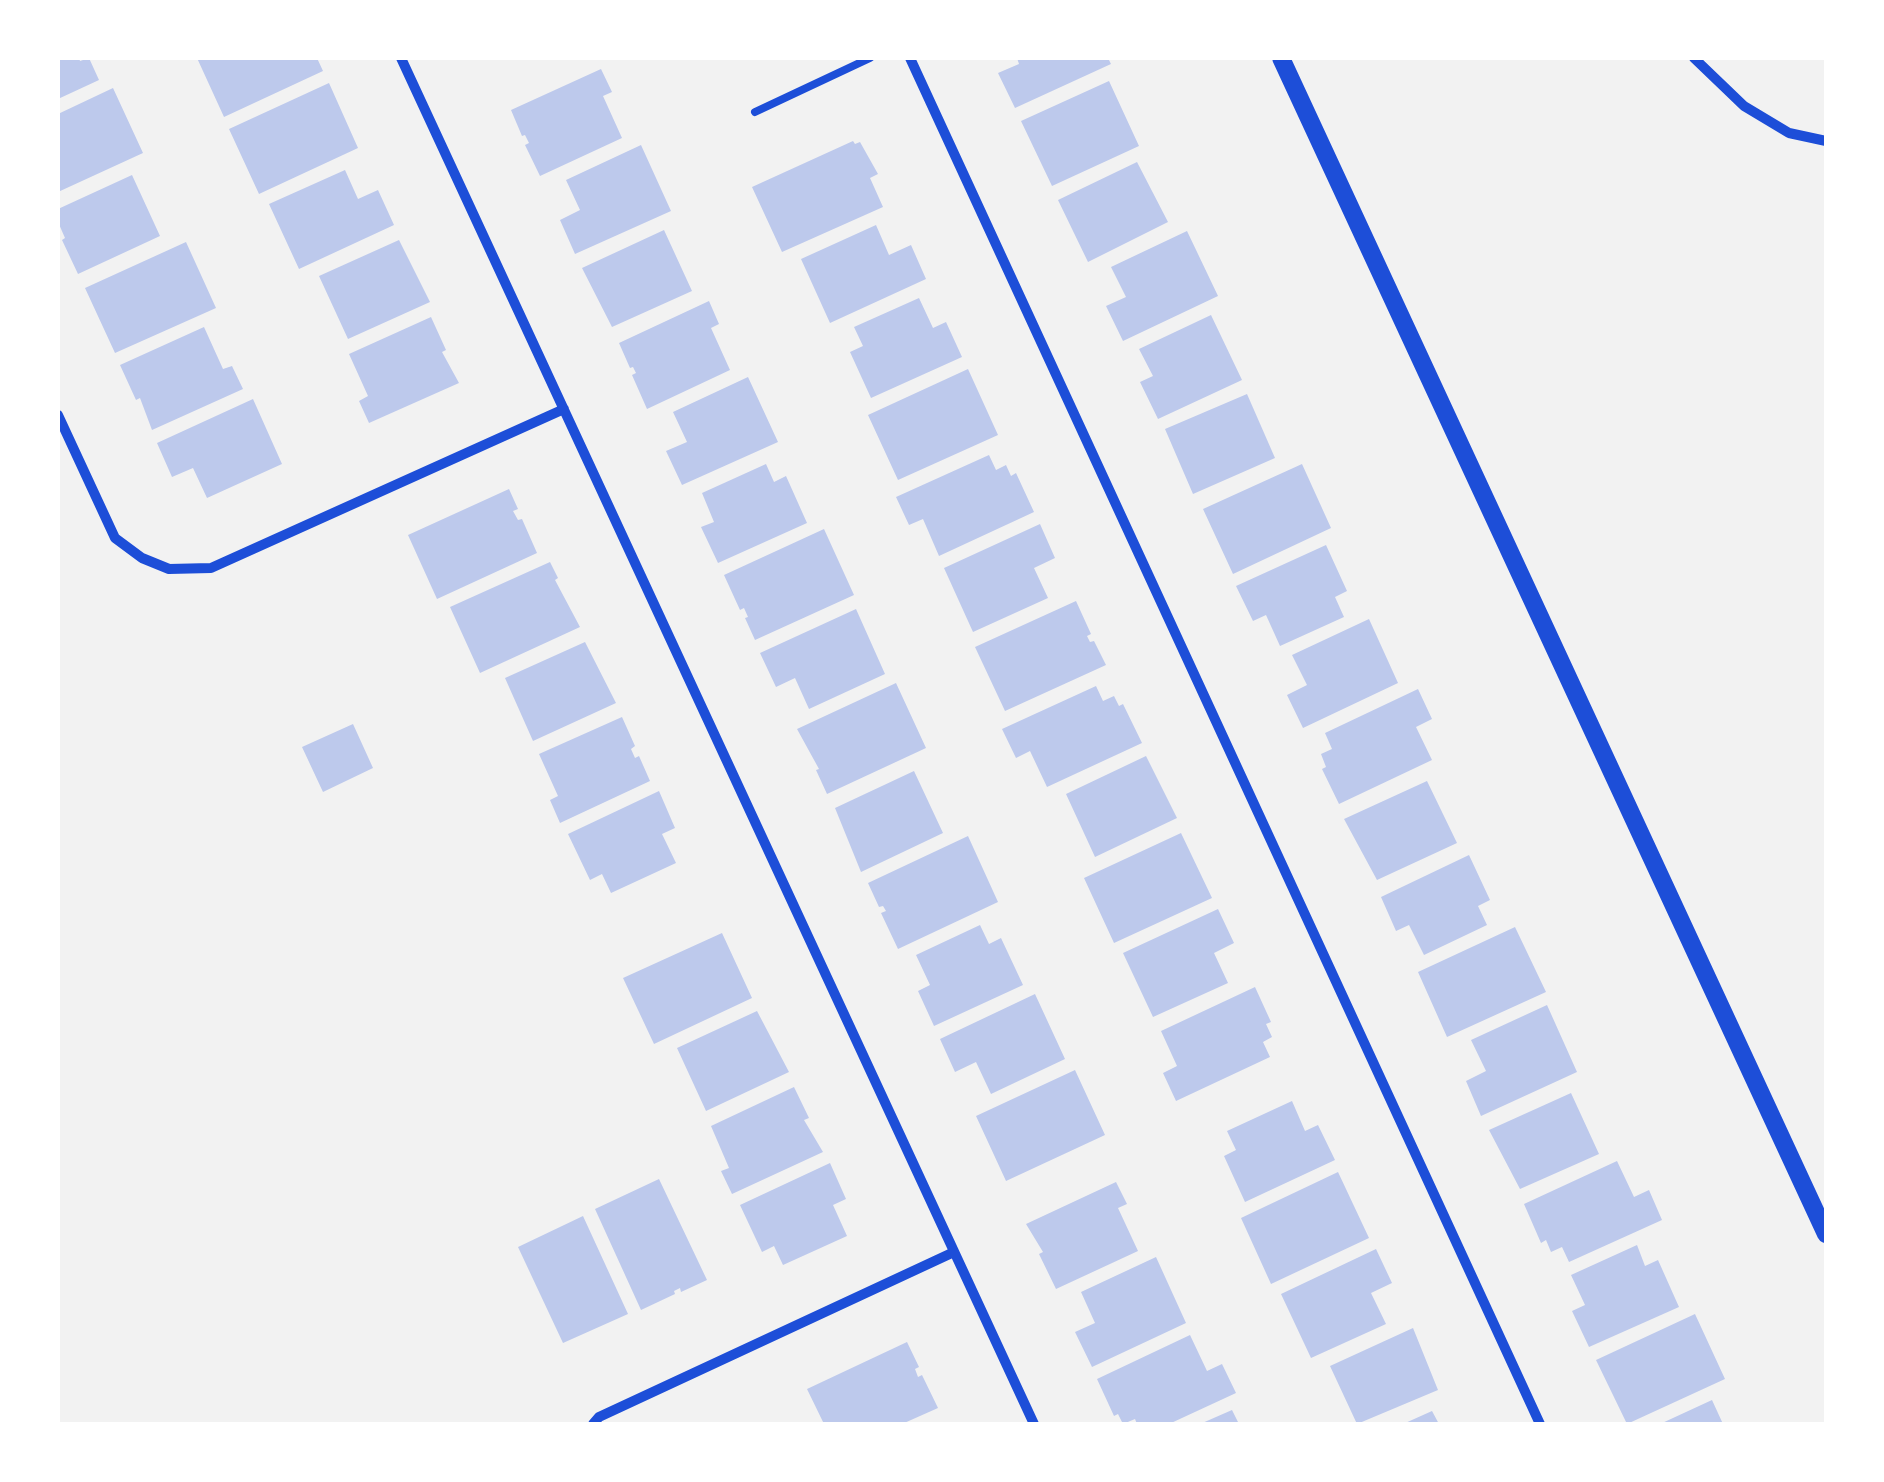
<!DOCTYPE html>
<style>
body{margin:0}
#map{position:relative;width:1884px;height:1482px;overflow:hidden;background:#f2f2f2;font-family:Jost,sans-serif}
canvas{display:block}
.frame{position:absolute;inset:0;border:60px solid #fff;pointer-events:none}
</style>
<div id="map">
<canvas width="1884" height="1482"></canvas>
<div class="frame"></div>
</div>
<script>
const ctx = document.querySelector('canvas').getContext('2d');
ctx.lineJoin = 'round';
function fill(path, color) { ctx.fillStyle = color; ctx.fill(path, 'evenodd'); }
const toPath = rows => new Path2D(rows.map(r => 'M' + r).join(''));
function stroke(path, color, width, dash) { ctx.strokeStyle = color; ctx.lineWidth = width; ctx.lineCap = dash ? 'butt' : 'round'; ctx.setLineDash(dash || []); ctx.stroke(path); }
const building = toPath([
 [58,58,79,58,80,61,89,58,99,80,58,99],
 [197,58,317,58,323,71,224,117],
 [1017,58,1108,58,1111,64,1015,108,998,73,1019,64],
 [601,69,612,92,603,96,622,138,540,176,525,145,529,143,525,135,522,136,511,110],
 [1109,81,1139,146,1052,186,1021,121],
 [329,83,358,148,259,194,229,129],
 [113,88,143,153,58,192,58,114],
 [853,141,855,144,860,142,878,174,870,178,883,207,782,252,752,187],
 [641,145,671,211,575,254,560,220,580,210,566,180],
 [1137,162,1168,222,1088,262,1058,200],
 [345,170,358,199,378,190,394,225,299,269,269,204],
 [132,175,160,236,78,274,62,240,65,238,58,222,58,209],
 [876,225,889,255,911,245,926,279,830,323,801,259],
 [664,230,692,291,612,327,582,268],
 [1187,231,1218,296,1123,341,1106,306,1126,297,1111,267],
 [399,240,430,302,348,339,319,276],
 [186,242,216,308,115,353,85,288],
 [919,298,933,328,946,322,962,357,871,398,850,352,863,346,854,327],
 [709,301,719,324,711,328,730,370,647,409,632,375,636,373,633,367,630,368,619,343],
 [1211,315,1242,380,1158,419,1140,382,1153,376,1139,349],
 [431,317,446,350,442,352,459,383,369,423,359,401,368,396,349,354],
 [204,327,223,369,232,366,243,389,152,430,140,398,136,400,120,365],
 [968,369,998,435,898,480,868,415],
 [748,377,778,442,682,485,666,451,687,442,673,412],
 [1247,394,1275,458,1193,494,1165,429],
 [253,399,282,464,207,498,193,468,172,477,157,443],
 [989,455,996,470,1006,465,1011,476,1016,473,1034,512,939,556,923,519,909,525,896,497],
 [766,464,774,482,786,476,807,523,718,563,701,527,714,522,702,493],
 [1302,464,1331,528,1233,574,1203,509],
 [509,489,518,509,513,511,518,520,522,519,537,553,437,599,408,535],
 [1040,524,1055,558,1034,568,1048,598,973,632,944,568],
 [824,529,854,595,755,640,745,618,748,617,744,608,740,610,724,575],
 [1326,545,1347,591,1335,597,1344,617,1280,646,1266,615,1253,621,1236,586],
 [550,562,558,578,555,580,580,627,480,673,450,607],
 [1076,601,1091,634,1087,636,1090,642,1094,641,1106,665,1005,711,975,647],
 [856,609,885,674,809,709,795,678,776,687,760,653],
 [1369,619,1398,683,1303,728,1287,695,1307,685,1292,655],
 [585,642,616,703,533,741,505,678],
 [896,683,926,748,827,794,816,770,819,769,797,729],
 [1096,686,1103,701,1114,696,1119,706,1123,704,1142,743,1047,787,1030,751,1016,758,1002,729],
 [1418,689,1432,719,1416,727,1432,760,1339,804,1322,769,1326,767,1321,754,1332,749,1325,733],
 [622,717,635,746,631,749,635,758,639,756,650,781,560,823,550,800,558,796,539,754],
 [353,724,373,768,323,792,302,747],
 [1146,756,1177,818,1095,857,1066,794],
 [914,771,943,833,861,872,835,808],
 [1427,781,1457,843,1377,880,1344,819],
 [659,791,675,828,662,834,676,863,611,893,602,874,590,880,568,834],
 [1181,833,1212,898,1114,943,1084,878],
 [968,836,998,902,898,949,881,913,886,911,883,906,879,907,868,883],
 [1469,855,1490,900,1478,906,1487,925,1424,955,1409,925,1396,931,1381,897],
 [1218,909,1234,943,1214,953,1228,983,1153,1017,1123,953],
 [980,925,989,944,1001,938,1023,985,934,1026,918,991,930,985,916,955],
 [1515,927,1546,992,1447,1037,1418,972],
 [722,933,752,998,654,1044,623,978],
 [1255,987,1271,1022,1266,1024,1272,1037,1263,1042,1270,1057,1176,1101,1163,1073,1177,1066,1161,1031],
 [1035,994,1065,1059,991,1094,976,1062,955,1072,940,1039],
 [1547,1005,1577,1072,1481,1116,1466,1081,1486,1071,1471,1040],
 [757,1011,789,1072,706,1111,677,1048],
 [1075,1070,1105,1135,1006,1181,976,1116],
 [794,1087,809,1118,804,1120,823,1152,732,1194,721,1171,729,1168,711,1126],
 [1571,1093,1599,1154,1520,1189,1489,1130],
 [1292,1101,1305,1131,1318,1125,1335,1160,1245,1202,1224,1156,1236,1150,1227,1131],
 [1617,1161,1634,1197,1649,1190,1662,1220,1569,1262,1562,1247,1551,1252,1546,1240,1541,1243,1524,1204],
 [830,1163,846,1199,833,1205,847,1236,783,1265,774,1246,762,1252,740,1205],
 [1338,1172,1369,1238,1271,1284,1241,1218],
 [659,1179,707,1280,681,1292,680,1288,674,1291,675,1294,641,1310,595,1209],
 [1116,1182,1127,1204,1118,1208,1138,1251,1056,1289,1039,1254,1043,1252,1026,1224],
 [583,1216,628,1314,563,1343,518,1247],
 [1637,1245,1645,1266,1658,1260,1679,1307,1589,1347,1572,1311,1585,1305,1571,1275],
 [1376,1249,1392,1283,1371,1293,1386,1324,1311,1358,1281,1294],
 [1156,1257,1186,1323,1092,1367,1075,1332,1095,1323,1081,1292],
 [1695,1314,1725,1379,1627,1424,1596,1360],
 [1413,1328,1438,1390,1357,1424,1330,1366],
 [1190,1335,1207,1371,1222,1364,1236,1393,1169,1424,1137,1424,1135,1419,1123,1424,1118,1414,1114,1416,1097,1379],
 [907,1342,919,1367,915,1369,918,1377,922,1375,938,1408,902,1424,824,1424,807,1389],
 [1712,1400,1723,1424,1660,1424],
 [1232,1410,1239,1424,1200,1424],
 [1432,1411,1439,1424,1403,1424]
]);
const service = toPath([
 [755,112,870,58]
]);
const minor = toPath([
 [401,58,1034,1424],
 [910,58,1540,1424],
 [1694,58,1744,106,1789,133,1826,141],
 [58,415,115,538,142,558,169,569,211,568,564,409],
 [593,1424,599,1417,954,1252]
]);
const tertiary = toPath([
 [1281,58,1826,1234]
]);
fill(building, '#bdc9ec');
stroke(service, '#1d4ed8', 8);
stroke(minor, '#1d4ed8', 10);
stroke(tertiary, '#1d4ed8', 18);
</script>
